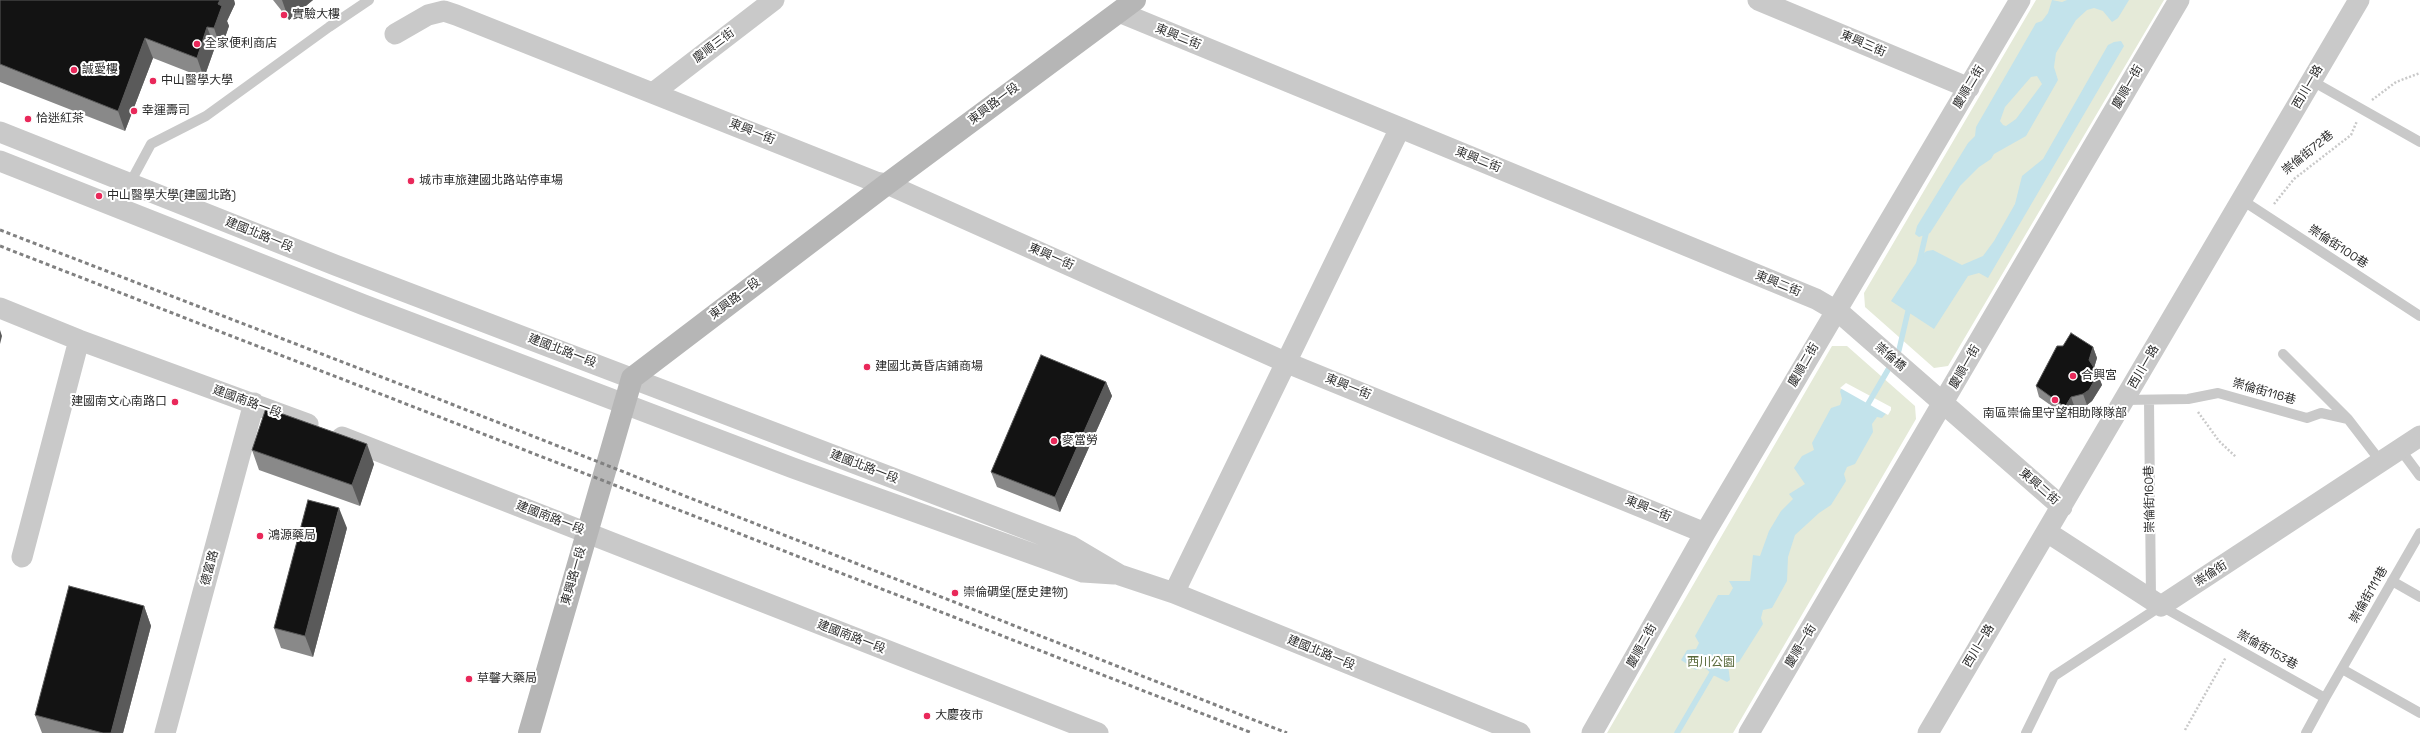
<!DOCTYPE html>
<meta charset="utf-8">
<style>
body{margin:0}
canvas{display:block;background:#fff}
</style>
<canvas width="2420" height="733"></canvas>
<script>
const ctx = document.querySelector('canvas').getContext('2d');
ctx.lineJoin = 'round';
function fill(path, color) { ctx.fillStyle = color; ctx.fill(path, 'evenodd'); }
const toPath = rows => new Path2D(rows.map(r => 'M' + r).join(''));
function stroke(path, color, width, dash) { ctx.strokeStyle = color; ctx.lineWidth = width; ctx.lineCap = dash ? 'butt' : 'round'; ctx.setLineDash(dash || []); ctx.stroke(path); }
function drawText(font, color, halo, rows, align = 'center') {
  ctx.font = font + ' "Space Grotesk","Noto Sans TC",sans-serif'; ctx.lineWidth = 4; ctx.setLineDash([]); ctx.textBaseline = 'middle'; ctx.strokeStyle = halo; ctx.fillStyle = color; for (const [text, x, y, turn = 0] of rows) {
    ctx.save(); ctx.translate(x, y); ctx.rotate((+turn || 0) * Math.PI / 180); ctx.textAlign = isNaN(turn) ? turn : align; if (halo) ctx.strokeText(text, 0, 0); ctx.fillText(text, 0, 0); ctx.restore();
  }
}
const green = toPath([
 [2036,0,2164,0,1948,366,1934,368,1865,307,1864,293],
 [1832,346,1847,346,1915,406,1916,419,1733,733,1607,733]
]);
const water = toPath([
 [2052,0,2062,2,2067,0,2129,0,2118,18,2112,22,2103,11,2094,8,2087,10,2076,20,2056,53,2054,67,2058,80,2026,136,1994,154,1991,159,1979,167,1960,186,1930,233,1919,237,1915,234,1917,226,1968,143,1975,136,1976,127,2036,23,2042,21,2048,13],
 [2037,76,2042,84,2016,119,2006,126,2003,125,2000,121,2005,107,2031,77],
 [2121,41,2124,46,1988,278,1979,273,1968,276,1934,329,1891,301,1922,254,1927,251,1933,250,1962,265,1983,256,1994,241,2015,204,2022,176,2043,159,2108,45,2114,42],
 [1845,385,1890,409,1882,418,1877,417,1872,424,1873,432,1855,464,1847,467,1844,474,1846,481,1831,505,1819,513,1795,535,1788,557,1787,581,1772,608,1763,610,1761,618,1763,624,1739,662,1728,665,1730,680,1727,682,1713,675,1702,665,1696,670,1681,660,1687,650,1696,649,1699,643,1695,636,1718,595,1729,595,1733,588,1729,581,1750,581,1753,555,1760,556,1769,531,1781,511,1793,499,1789,494,1805,484,1794,468,1802,456,1814,450,1812,443,1831,408,1840,405,1842,399,1840,391]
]);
const pier = toPath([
 [1846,383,1891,407,1891,410,1888,415,1840,388]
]);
const stream = toPath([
 [1919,263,1927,229],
 [1896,356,1899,350,1909,307],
 [1868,404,1892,363],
 [1677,733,1715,668]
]);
const path = toPath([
 [2372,100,2396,82,2420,73],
 [2274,204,2294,179,2351,135,2357,121],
 [2198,412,2219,441,2236,457],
 [2185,730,2226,657]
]);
const lane = toPath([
 [2312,81,2420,142],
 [130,183,151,144,206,116,329,27,369,0],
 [2242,200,2420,316],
 [2283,354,2348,419],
 [2124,400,2188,399,2218,393,2307,418,2321,413,2348,419,2381,462],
 [2149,400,2151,600],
 [2400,449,2420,476],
 [2392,581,2420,597],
 [2342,669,2420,713],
 [2325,698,2420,533],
 [2026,733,2054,676,2161,606,2325,698,2306,733]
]);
const street = toPath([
 [1758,0,1969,88],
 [1119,12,1816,299,1840,313,2062,507],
 [395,34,428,15,444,11,456,15,876,182,887,184,1285,362,1705,533],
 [653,93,774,0],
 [0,132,335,265,1071,546,1120,575,1174,593,1520,733],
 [0,161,364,305,793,468,1083,572,1114,574],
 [0,308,79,340,308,424],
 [342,437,1098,733],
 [2047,532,2161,606,2420,436],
 [22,557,79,340],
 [1174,593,1400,128],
 [165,733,254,403],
 [1592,733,1705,533,2020,0],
 [1749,733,2179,0],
 [1928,733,2359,0]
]);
const secondary = toPath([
 [529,733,632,378,887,184,1135,0]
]);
const rail = toPath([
 [0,230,436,398,1287,733],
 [0,246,1252,733]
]);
const wall = toPath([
 [0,0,234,0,235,4,227,21,229,26,221,49,215,47,204,78,153,58,125,131,0,82],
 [273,0,313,0,289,20],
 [2063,346,2093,347,2097,358,2094,368,2102,385,2092,401,2087,405,2075,408,2069,418,2039,397,2036,386],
 [1106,382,1112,396,1060,512,997,487,991,472],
 [252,450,374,464,360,506,259,470],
 [347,528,313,657,281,648,274,628],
 [144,606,151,626,123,733,42,733,35,715]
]);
const shadedWall = toPath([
 [220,0,234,0,235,4,227,21,229,26,221,49,214,28,218,4],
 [282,0,313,0,289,20],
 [207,27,215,47,204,78,197,58],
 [145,38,153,58,125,131,118,111],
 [0,330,2,336,0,344],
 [2093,347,2097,358,2093,371,2089,360],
 [2098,374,2102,385,2092,401,2087,405,2083,394],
 [1106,382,1112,396,1060,512,1055,497],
 [2071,397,2075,408,2069,418,2065,407],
 [367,444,374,464,360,506,352,485],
 [339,508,347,528,313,657,305,636],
 [144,606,151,626,123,733,111,733]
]);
const building = toPath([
 [0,0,220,0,218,4,222,6,214,28,207,27,197,58,145,38,118,111,0,64,0,0],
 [2071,333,2093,347,2089,360,2098,374,2089,390,2083,394,2071,397,2065,407,2036,386,2057,346,2063,346,2071,333],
 [1041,355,1106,382,1055,497,991,472,1041,355],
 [266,408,367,444,352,485,252,450,266,408],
 [308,500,339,508,305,636,274,628,308,500],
 [69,586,144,606,111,733,103,733,35,715,69,586]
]);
const markers = [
 [284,15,4,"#e9285a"],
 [197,44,4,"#e9285a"],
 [74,70,4,"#e9285a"],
 [153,81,4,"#e9285a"],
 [134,111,4,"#e9285a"],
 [28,119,4,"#e9285a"],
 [411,181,4,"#e9285a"],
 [99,196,4,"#e9285a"],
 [867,367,4,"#e9285a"],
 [2073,376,4,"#e9285a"],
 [2055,400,4,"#e9285a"],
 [175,402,4,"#e9285a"],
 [1054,441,4,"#e9285a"],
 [260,536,4,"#e9285a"],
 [955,593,4,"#e9285a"],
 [469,679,4,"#e9285a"],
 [927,716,4,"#e9285a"]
];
const poiNames = [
 ["實驗大樓",292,15],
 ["全家便利商店",205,44],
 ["誠愛樓",82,70],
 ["中山醫學大學",161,81],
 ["幸運壽司",142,111],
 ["恰迷紅茶",36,119],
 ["城市車旅建國北路站停車場",419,181],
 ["中山醫學大學(建國北路)",107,196],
 ["建國北黃昏店鋪商場",875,367],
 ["合興宮",2081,376],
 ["建國南文心南路口",167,402,"right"],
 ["南區崇倫里守望相助隊隊部",2055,414,"center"],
 ["麥當勞",1062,441],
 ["鴻源藥局",268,536],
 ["崇倫碉堡(歷史建物)",963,593],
 ["草馨大藥局",477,679],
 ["大慶夜市",935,716]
];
const streetNames = [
 ["東興二街",1178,37,22],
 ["東興三街",1863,44,23],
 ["慶順三街",714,46,-37],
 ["慶順二街",1969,87,-59],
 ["慶順一街",2128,87,-60],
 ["西川一路",2308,87,-60],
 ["東興路一段",994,104,-37],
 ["東興一街",752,132,22],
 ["崇倫街72巷",2308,153,-39],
 ["東興二街",1478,160,22],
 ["建國北路一段",259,235,22],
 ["崇倫街100巷",2338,247,33],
 ["東興一街",1051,257,24],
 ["東興二街",1778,284,22],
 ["東興路一段",735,299,-37],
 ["建國北路一段",562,351,21],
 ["崇倫橋",1890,357,41],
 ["慶順二街",1804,365,-60],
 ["慶順一街",1965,367,-60],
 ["西川一路",2144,367,-60],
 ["東興一街",1348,387,22],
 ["崇倫街116巷",2264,392,16],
 ["建國南路一段",247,402,20],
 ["建國北路一段",864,467,21],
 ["東興二街",2039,487,41],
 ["崇倫街160巷",2150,499,-91],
 ["東興一街",1648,509,22],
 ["建國南路一段",550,518,21],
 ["德富路",210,568,-75],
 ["崇倫街",2211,574,-33],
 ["東興路一段",574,576,-74],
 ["崇倫街111巷",2369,595,-60],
 ["建國南路一段",851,637,21],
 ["慶順二街",1642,646,-61],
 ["慶順一街",1801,646,-59],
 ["西川一路",1979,646,-59],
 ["崇倫街153巷",2267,650,29],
 ["建國北路一段",1321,653,22]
];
const parkNames = [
 ["西川公園",1711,663]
];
fill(green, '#e5ead8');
fill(water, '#c3e3eb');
fill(pier, '#fff');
stroke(stream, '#c3e3eb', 5.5);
stroke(path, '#c9c9c9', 2.5, [2, 2]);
stroke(lane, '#c9c9c9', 10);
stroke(street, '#c9c9c9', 21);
stroke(secondary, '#b6b6b6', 22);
stroke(rail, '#818181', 3, [4, 3]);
fill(wall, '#898989');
fill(shadedWall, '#5a5a5a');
fill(building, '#131313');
stroke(building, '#5a5a5a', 1);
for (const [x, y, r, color] of markers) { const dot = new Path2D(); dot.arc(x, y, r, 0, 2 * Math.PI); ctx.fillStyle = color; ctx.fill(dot); stroke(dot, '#fff', 1.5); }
drawText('12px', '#2c2c2c', '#fff', poiNames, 'left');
drawText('12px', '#2c2c2c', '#fff', streetNames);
drawText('12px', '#576839', '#fff', parkNames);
</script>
